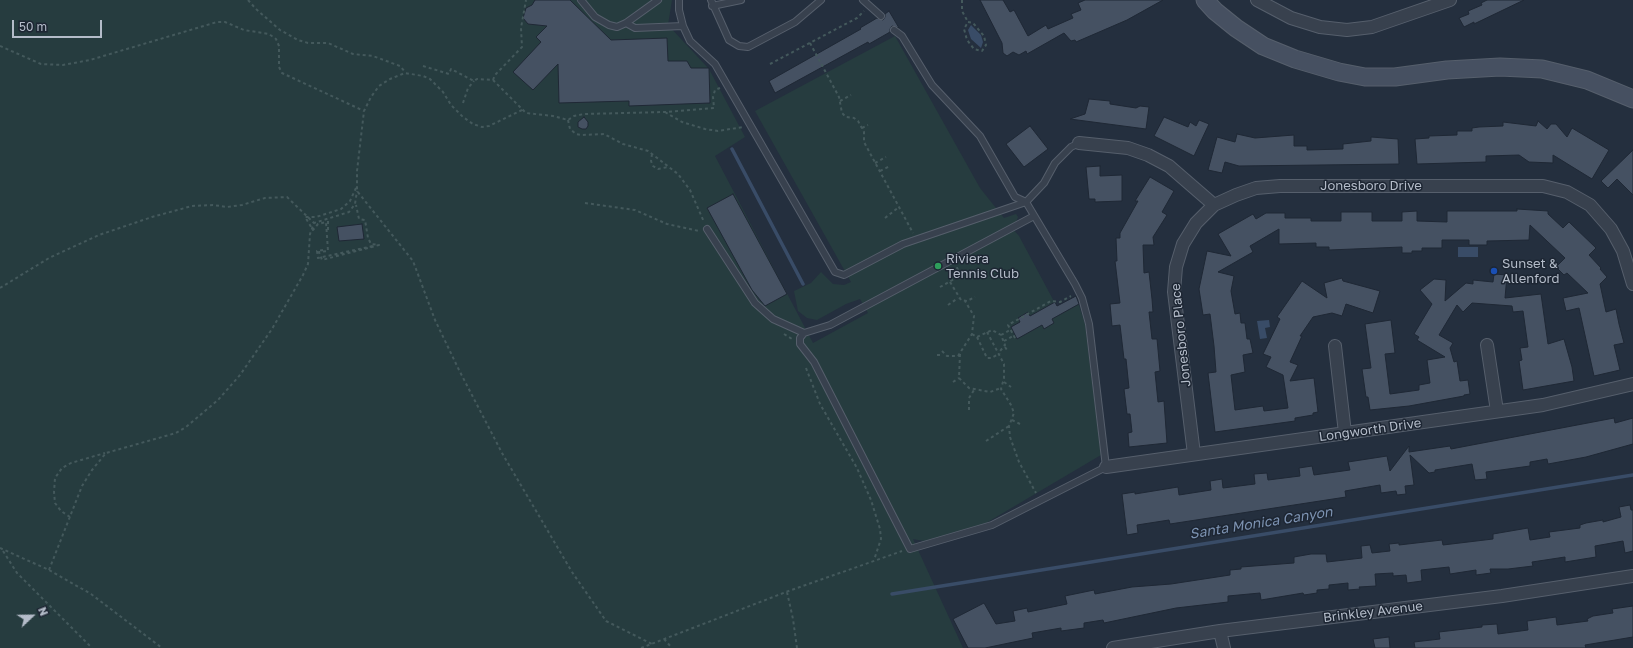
<!DOCTYPE html>
<style>
body{margin:0}
#map{position:relative;width:1633px;height:648px;overflow:hidden;background:#242f3e;font-family:"Golos Text",sans-serif}
canvas{display:block}
.north{position:absolute;left:12px;top:596px;width:40px;height:40px;-webkit-text-stroke:3px #1d2633;paint-order:stroke;rotate:68deg;font-size:11px;font-weight:700;line-height:16px;text-align:center;color:#b4bcc9}
.north::after{content:'';display:block;margin:auto;width:14px;height:18px;background:#b4bcc9;clip-path:polygon(50% 0,100% 100%,50% 72%,0 100%)}
.scale{position:absolute;left:12px;top:20px;width:90px;height:18px;box-sizing:border-box;border:2px solid #b4bcc9;border-top:0;padding-left:5px;font-size:12px;line-height:14px;white-space:nowrap;color:#b4bcc9;-webkit-text-stroke:3px #1d2633;paint-order:stroke}
</style>
<div id="map">
<canvas width="1633" height="648"></canvas>
<div class="north">N</div>
<div class="scale">50 m</div>
</div>
<script>
const ctx = document.querySelector('canvas').getContext('2d');
ctx.lineJoin = 'round';
function fill(path, color) { ctx.fillStyle = color; ctx.fill(path, 'evenodd'); }
const toPath = rows => new Path2D(rows.map(r => 'M' + r).join(''));
function stroke(path, color, width, dash) { ctx.strokeStyle = color; ctx.lineWidth = width; ctx.lineCap = dash ? 'butt' : 'round'; ctx.setLineDash(dash || []); ctx.stroke(path); }
function drawText(font, color, halo, rows, align = 'center') {
  ctx.font = font + ' "Golos Text",sans-serif'; ctx.lineWidth = 3; ctx.setLineDash([]); ctx.textBaseline = 'middle'; ctx.strokeStyle = halo; ctx.fillStyle = color; for (const [text, x, y, turn = 0] of rows) {
    ctx.save(); ctx.translate(x, y); ctx.rotate((+turn || 0) * Math.PI / 180); ctx.textAlign = isNaN(turn) ? turn : align; if (halo) ctx.strokeText(text, 0, 0); ctx.fillText(text, 0, 0); ctx.restore();
  }
}
const green = toPath([
 [0,0,672,0,668,25,709,69,745,137,715,156,813,343,868,313,860,299,846,304,817,320,807,318,798,311,794,291,811,283,821,272,833,284,844,285,851,282,755,111,895,36,980,188,1004,218,1016,214,1018,217,1016,222,1010,226,1019,236,1057,307,1076,296,1085,324,1101,455,986,523,924,541,913,539,963,648,0,648]
]);
const water = toPath([
 [971,25,981,35,983,42,981,48,971,39,968,30],
 [1458,247,1478,247,1478,257,1458,257],
 [1269,320,1270,327,1265,328,1267,338,1260,339,1257,321]
]);
const stream = toPath([
 [732,149,803,284],
 [892,594,1633,475]
]);
const building = toPath([
 [535,0,570,0,611,40,667,38,668,61,687,61,691,68,709,68,710,103,629,106,629,101,559,103,558,64,533,90,513,72,541,42,536,37,547,26,528,24,523,18,526,8,532,5,535,0],
 [980,0,1003,0,1010,12,1014,10,1028,36,1046,25,1048,29,1073,18,1071,14,1081,10,1078,3,1085,0,1163,0,1127,20,1076,42,1075,40,1071,41,1064,33,1027,54,1026,51,1019,55,1013,52,1007,56,1003,53,1002,43,980,0],
 [1487,0,1524,0,1474,24,1474,22,1464,27,1459,18,1469,14,1468,11,1482,5,1481,3,1487,0],
 [889,11,899,28,892,26,890,29,890,32,869,44,868,42,775,93,769,81,861,29,860,28,877,18,883,20,885,17,885,14,889,11],
 [1089,99,1110,101,1110,104,1136,108,1140,106,1149,107,1146,129,1070,119,1085,114,1089,99],
 [584,117,588,122,588,126,586,129,582,129,578,127,578,122,584,117],
 [1164,117,1188,127,1190,122,1196,126,1199,120,1209,124,1194,156,1154,136,1164,117],
 [1538,121,1547,129,1551,124,1556,124,1567,137,1572,128,1609,150,1592,179,1553,155,1553,163,1529,162,1519,155,1486,156,1486,162,1417,164,1415,139,1429,138,1429,136,1457,135,1457,131,1472,131,1472,128,1479,127,1503,126,1503,122,1536,126,1538,121],
 [1030,126,1048,149,1024,167,1006,144,1030,126],
 [1237,134,1255,138,1294,135,1294,146,1307,146,1307,150,1343,149,1343,144,1371,141,1371,137,1398,139,1399,164,1239,166,1225,162,1222,173,1208,170,1217,137,1235,142,1237,134],
 [1633,150,1633,195,1617,179,1608,188,1601,181,1633,150],
 [1100,166,1100,176,1122,175,1122,201,1095,202,1095,199,1089,199,1086,167,1100,166],
 [1150,177,1174,191,1162,212,1167,215,1153,237,1154,245,1143,245,1144,273,1149,272,1152,299,1153,312,1149,312,1152,339,1157,339,1160,371,1155,372,1158,402,1164,401,1167,443,1129,447,1128,433,1132,432,1130,414,1127,414,1124,389,1129,388,1126,359,1124,359,1120,325,1112,326,1110,304,1120,303,1115,261,1117,261,1116,238,1120,238,1120,233,1138,201,1135,201,1150,177],
 [733,194,787,294,765,306,752,290,707,208,733,194],
 [1517,209,1548,211,1548,214,1563,228,1569,222,1596,248,1589,255,1601,268,1600,269,1607,277,1600,284,1606,312,1616,309,1619,324,1624,343,1614,345,1620,370,1594,376,1579,308,1566,311,1563,298,1588,293,1567,273,1564,275,1556,267,1565,258,1530,225,1529,240,1487,241,1487,245,1469,245,1469,240,1442,240,1442,248,1422,248,1422,251,1412,251,1412,253,1402,253,1402,247,1329,250,1329,247,1316,247,1316,243,1279,244,1279,229,1250,246,1253,252,1218,272,1234,276,1231,291,1235,314,1240,313,1241,323,1245,323,1247,339,1250,339,1253,353,1243,355,1245,372,1231,375,1235,410,1263,406,1264,411,1288,408,1283,375,1266,367,1271,357,1263,354,1280,319,1277,317,1302,281,1327,298,1324,283,1342,278,1343,281,1380,291,1373,313,1346,304,1342,316,1332,313,1313,317,1300,336,1302,336,1290,362,1298,365,1290,381,1314,378,1318,412,1313,413,1313,415,1295,418,1295,421,1215,432,1208,373,1216,372,1214,346,1210,314,1203,315,1199,289,1207,251,1231,256,1218,234,1253,214,1256,219,1266,213,1285,213,1285,218,1311,218,1311,221,1341,221,1341,212,1372,212,1372,221,1402,221,1402,212,1417,211,1417,221,1447,222,1447,211,1517,211,1517,209],
 [362,224,364,239,339,241,337,227,362,224],
 [1494,274,1507,275,1505,298,1541,294,1548,344,1564,339,1572,367,1574,381,1523,390,1519,361,1522,360,1520,348,1528,347,1523,311,1513,312,1512,306,1472,303,1463,312,1457,305,1439,335,1453,343,1450,348,1454,362,1457,361,1460,381,1468,380,1470,394,1464,395,1464,396,1409,406,1370,410,1368,397,1366,397,1362,369,1371,368,1365,324,1391,320,1395,353,1385,354,1390,394,1419,390,1419,385,1430,383,1427,360,1445,357,1417,340,1419,337,1414,334,1432,304,1420,290,1434,279,1446,280,1445,301,1466,283,1473,284,1473,280,1493,282,1494,274],
 [1076,296,1079,304,1052,319,1054,323,1044,329,1042,325,1017,339,1011,327,1020,322,1018,318,1028,312,1030,316,1055,302,1057,306,1076,296],
 [1614,418,1615,423,1633,418,1633,444,1586,457,1548,464,1547,459,1530,462,1530,466,1486,472,1487,479,1475,480,1472,464,1435,470,1435,472,1429,473,1410,455,1414,485,1405,486,1406,494,1397,495,1396,491,1381,493,1380,485,1345,491,1346,497,1170,524,1169,520,1137,525,1138,533,1127,535,1122,494,1135,492,1135,494,1178,487,1179,495,1211,490,1210,481,1222,479,1223,488,1255,484,1254,474,1267,473,1268,480,1300,476,1299,468,1312,466,1314,475,1350,470,1348,462,1387,456,1390,471,1409,446,1409,452,1450,446,1451,449,1614,418],
 [1630,505,1631,510,1633,510,1633,551,1625,553,1623,541,1595,546,1596,557,1565,562,1565,557,1532,562,1533,566,1508,569,1490,569,1491,573,1476,575,1476,570,1450,574,1449,567,1421,570,1422,581,1407,583,1406,575,1393,576,1393,573,1375,574,1376,586,1359,587,1360,589,1348,590,1348,583,1329,585,1329,589,1317,590,1317,593,1304,595,1303,593,1261,600,1260,593,1228,596,1228,602,1176,608,1104,623,1103,620,1084,623,1084,628,1061,631,1061,628,1032,633,1033,638,985,648,968,648,953,619,984,603,996,624,1015,621,1013,611,1027,608,1028,612,1067,604,1065,596,1094,590,1095,594,1132,587,1171,584,1230,575,1230,570,1241,569,1241,567,1294,563,1294,557,1311,554,1326,554,1327,562,1362,558,1361,546,1370,545,1372,553,1390,551,1389,544,1399,543,1399,545,1442,540,1443,545,1493,539,1493,534,1528,528,1530,540,1550,537,1549,532,1580,528,1580,525,1586,523,1603,520,1603,522,1621,517,1619,507,1630,505],
 [1633,606,1633,637,1585,645,1586,648,1415,648,1414,642,1440,639,1439,632,1482,627,1482,625,1497,624,1498,634,1528,630,1527,621,1556,617,1557,625,1588,621,1587,619,1593,616,1613,613,1612,609,1633,606],
 [1389,637,1390,648,1375,648,1373,639,1389,637]
]);
const path = toPath([
 [248,0,256,9,280,30,298,40,308,43,328,43,353,54,373,56,400,66,405,72],
 [962,0,962,11,968,22],
 [968,22,973,23,984,36,986,45,982,51,974,49,967,40,964,29,968,22],
 [810,43,839,97,842,113,846,117,854,118,858,121,864,132,864,142,913,233],
 [0,46,41,64,63,65,90,60,217,22,225,22,244,30,269,34,276,39,279,46,279,67,282,73,364,111],
 [770,64,857,18,864,11],
 [423,66,449,74,451,69,474,81,477,79,493,80,526,113,553,116,568,120,574,116,584,114,665,112,714,108,713,97,715,90,720,88],
 [493,80,495,75,522,47,521,28,526,0],
 [840,101,851,95],
 [463,103,468,88,474,81],
 [522,110,489,126,482,127,473,124,463,117,451,105,443,92,430,79,423,76,405,73,390,79,379,86,371,97,364,111,357,171,357,191,413,261,435,320,459,370,502,453,572,572,606,621,652,644],
 [665,112,682,122,705,129,718,131,743,127],
 [568,120,570,129,576,134,582,135,604,134,623,144,648,151,652,154,678,174,690,190,704,222],
 [862,128,868,125],
 [652,154,651,161,653,166,658,169,668,167],
 [875,163,886,157],
 [880,171,890,166],
 [356,188,350,201,341,209,316,217,305,217,313,230,318,224,326,222,328,251,319,252,322,260,379,245,371,244,368,238,365,220,359,219,356,205],
 [585,203,635,210,667,224,699,231],
 [885,218,899,207],
 [328,230,328,221],
 [323,250,317,251,318,258,373,246],
 [950,282,961,300,967,301,975,297],
 [940,287,961,275,956,266],
 [0,288,49,258,99,235,152,217,192,206,213,205,227,207,242,205,265,198,287,197,314,223],
 [948,305,958,298],
 [987,332,1004,364,1004,378,1001,389,1011,405,1014,413,1009,426,1010,437,1019,462,1036,493],
 [784,334,792,339],
 [972,334,977,337,992,330,1001,335,1005,345,1000,351,1000,354],
 [1001,335,1010,330],
 [977,337,987,358,991,358,999,354],
 [1015,338,1008,325,1051,301,1060,302,1071,296],
 [1004,341,1013,336],
 [1005,347,1007,350],
 [942,351,947,356,958,356,972,334,974,316,965,301],
 [960,354,959,378,969,388,990,392,1001,388],
 [937,355,943,355],
 [806,368,820,404,857,468,871,500,880,529,881,539,874,560],
 [953,382,959,378],
 [1004,382,1011,387],
 [969,410,969,398,974,390],
 [1012,420,1020,424],
 [986,441,1009,426],
 [70,517,61,511,55,503,54,492,55,478,62,468,71,463,105,453],
 [0,548,49,570,91,594,162,648],
 [3,551,17,573,92,648],
 [49,570,82,486,92,470,106,453,176,433,186,427,218,400,240,375,272,329,303,275,308,264,310,234,314,223,349,212,355,204,357,191],
 [787,592,793,619,797,648],
 [664,639,672,648],
 [641,648,786,592,902,551]
]);
const lane = toPath([
 [581,0,595,17,609,25,617,27,626,23,658,0],
 [679,0,679,10,683,26,690,41,715,64,835,272,844,275,903,244,1026,202,1044,183,1055,163,1071,147,1079,143],
 [711,0,729,40,739,46,748,47,795,22,821,0],
 [863,0,881,16],
 [712,6,741,0],
 [626,23,635,28,683,26],
 [894,30,902,36,932,85,980,136,1015,197,1026,202,1075,284,1082,298,1089,324,1106,467,992,525,910,549,814,362,800,344,800,338,804,333,830,325,1034,216],
 [707,229,755,303,773,319,804,333]
]);
const street = toPath([
 [1257,0,1291,18,1320,27,1347,30,1372,27,1450,0],
 [1079,143,1128,148,1148,155,1169,166,1214,205,1236,195,1256,188,1280,186,1543,186,1567,192,1590,205,1611,229,1623,251,1633,284],
 [1487,345,1497,411],
 [1335,346,1345,433],
 [1194,454,1174,292,1176,267,1183,244,1196,223,1214,205],
 [1106,467,1543,405,1633,384],
 [1220,631,1224,648],
 [1113,648,1220,631,1502,596,1633,576]
]);
const secondary = toPath([
 [1205,0,1215,11,1236,28,1263,46,1295,59,1339,72,1365,77,1395,77,1447,70,1500,67,1542,69,1587,80,1633,99]
]);
const markers = [
 [938,266,4,"#2e9e5b"],
 [1494,271,4,"#1a4fb4"]
];
const streetNames = [
 ["Jonesboro Drive",1371,186],
 ["Jonesboro Place",1181,335,-96],
 ["Longworth Drive",1370,430,-8],
 ["Brinkley Avenue",1373,612,-7]
];
const poiNames = [
 ["Riviera",946,259],
 ["Tennis Club",946,274],
 ["Sunset &",1502,264],
 ["Allenford",1502,279]
];
const waterNames = [
 ["Santa Monica Canyon",1261,523,-9]
];
fill(green, '#263c3f');
fill(water, '#394c67');
stroke(stream, '#394c67', 3.5);
fill(building, '#455162');
stroke(building, '#1f2835', 1);
stroke(lane, '#565f6c', 8);
stroke(street, '#565f6c', 14);
stroke(secondary, '#565f6c', 19);
stroke(path, '#44595c', 2, [3, 3]);
stroke(lane, '#38414e', 6);
stroke(street, '#38414e', 12);
stroke(secondary, '#465061', 17);
for (const [x, y, r, color] of markers) { const dot = new Path2D(); dot.arc(x, y, r, 0, 2 * Math.PI); ctx.fillStyle = color; ctx.fill(dot); stroke(dot, '#1d2633', 1.5); }
drawText('13px', '#b4bcc9', '#1d2633', streetNames);
drawText('13px', '#b4bcc9', '#1d2633', poiNames, 'left');
drawText('italic 14px', '#7c92b1', '#1d2633', waterNames);
</script>
